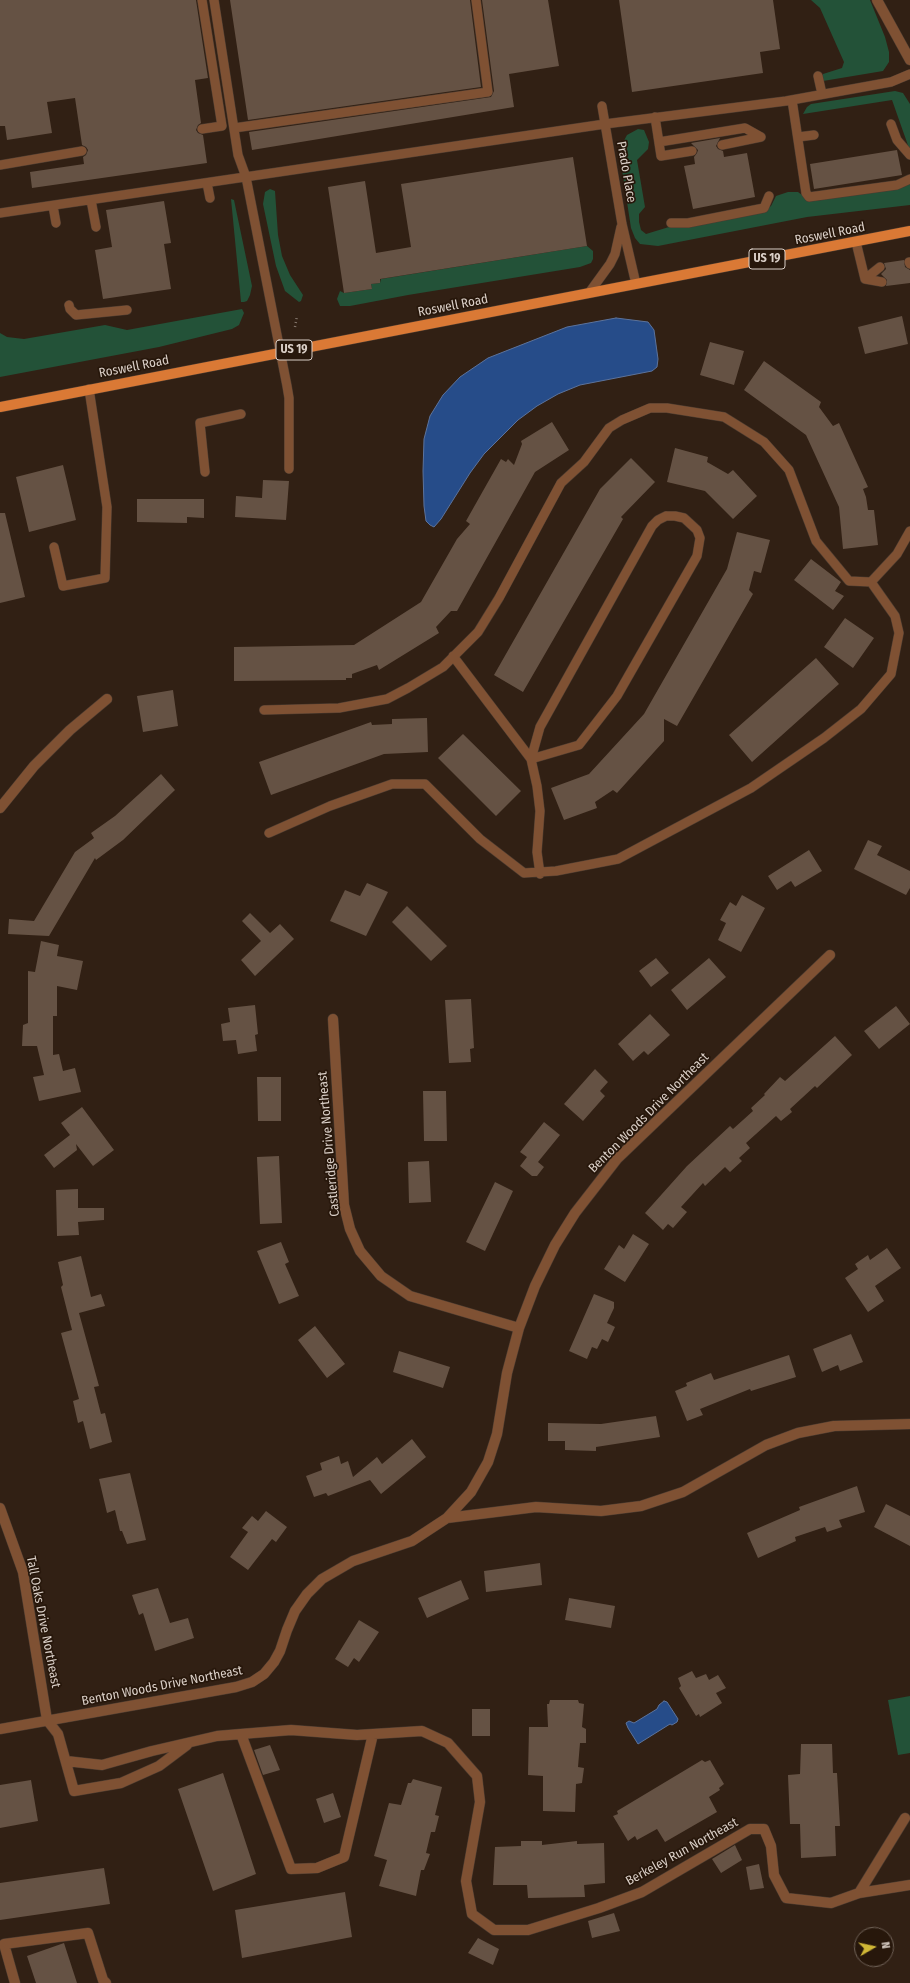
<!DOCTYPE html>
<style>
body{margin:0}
#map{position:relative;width:910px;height:1983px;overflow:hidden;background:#312014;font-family:"Fira Sans Condensed",sans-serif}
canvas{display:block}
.north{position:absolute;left:854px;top:1927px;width:40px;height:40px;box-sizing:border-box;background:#27170b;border:1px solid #6f6156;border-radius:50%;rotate:81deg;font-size:11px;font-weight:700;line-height:16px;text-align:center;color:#dacfc7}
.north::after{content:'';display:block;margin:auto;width:14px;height:18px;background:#d0b736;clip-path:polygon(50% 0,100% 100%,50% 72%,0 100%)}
</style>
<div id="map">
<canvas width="910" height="1983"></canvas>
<div class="north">N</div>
</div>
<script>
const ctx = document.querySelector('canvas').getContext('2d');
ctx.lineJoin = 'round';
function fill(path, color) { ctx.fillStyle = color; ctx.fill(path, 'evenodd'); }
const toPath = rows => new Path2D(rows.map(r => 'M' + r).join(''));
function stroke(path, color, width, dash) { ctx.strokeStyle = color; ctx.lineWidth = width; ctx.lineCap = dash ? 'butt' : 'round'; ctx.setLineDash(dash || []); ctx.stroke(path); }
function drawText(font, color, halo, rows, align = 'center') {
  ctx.font = font + ' "Fira Sans Condensed",sans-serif'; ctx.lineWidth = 3.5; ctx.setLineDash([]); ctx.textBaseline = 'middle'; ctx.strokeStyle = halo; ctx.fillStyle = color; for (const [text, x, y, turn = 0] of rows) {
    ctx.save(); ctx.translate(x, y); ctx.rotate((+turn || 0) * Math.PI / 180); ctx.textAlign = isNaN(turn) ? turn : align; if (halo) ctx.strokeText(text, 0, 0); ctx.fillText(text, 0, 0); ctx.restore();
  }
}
const green = toPath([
 [811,0,870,0,885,37,889,52,889,62,883,71,823,81,823,74,842,68,844,62,820,8],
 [895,91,903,93,910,104,910,151,892,100,803,114,807,107,811,104],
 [638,129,644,130,649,142,648,149,637,160,645,207,639,214,639,222,641,230,646,234,669,227,765,210,771,206,776,196,788,192,798,192,809,200,815,201,910,184,910,205,807,217,658,246,640,244,635,238,631,228,619,150,627,135],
 [270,189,275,191,278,235,282,256,290,275,303,295,301,301,299,302,285,291,276,266,263,204,265,192],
 [231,199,234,200,252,286,250,295,247,301,244,302,241,302],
 [587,246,593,251,593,259,591,263,580,267,408,295,350,306,340,306,337,299,340,291,344,293,372,289,371,284,380,283,381,279],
 [242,309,244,313,239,325,232,329,159,347,0,377,0,333,7,337,24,339,105,325,127,330],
 [910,1696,910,1753,898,1755,888,1700]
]);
const water = toPath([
 [616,318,648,322,654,330,658,359,657,367,652,371,580,385,558,394,537,406,518,420,484,454,470,473,441,519,434,527,430,525,426,521,424,506,423,471,424,439,430,416,443,395,460,377,488,358,567,327,616,318],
 [664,1701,667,1702,678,1719,677,1722,672,1725,670,1724,638,1744,628,1728,626,1723,629,1721,634,1723,657,1709,659,1705,664,1701]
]);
const building = toPath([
 [0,0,196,0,208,78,195,80,201,123,198,125,196,130,198,133,203,135,207,163,32,188,30,172,84,164,83,157,86,155,88,150,86,147,82,145,75,98,47,102,52,133,7,140,5,126,0,126],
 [230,0,470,0,481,87,248,120],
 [482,0,548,0,559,66,509,74,514,107,252,150,249,132,491,97,494,91],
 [619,0,773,0,780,49,760,52,763,73,632,92],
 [720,138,716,146,718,149,723,151,724,157,747,153,755,197,693,209,684,166,695,164,694,157,697,153,698,150,691,143],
 [897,150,902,175,814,189,810,164],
 [573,157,587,246,380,279,380,283,371,284,372,289,344,293,328,187,365,181,376,253,411,247,401,184],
 [164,201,171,243,164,244,171,289,103,299,95,250,112,247,106,210],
 [904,260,905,267,910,270,910,283,886,286,887,280,881,274,886,269,884,263],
 [902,316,908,344,865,354,858,327],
 [710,342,744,351,734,385,700,375],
 [764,361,821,402,819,407,833,426,839,423,868,487,863,489,866,497,868,510,874,510,878,545,843,549,839,507,806,435,744,390],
 [552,422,569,450,535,472,457,611,451,611,436,627,439,633,379,670,377,665,352,674,352,678,346,678,346,680,234,681,234,647,354,645,421,602,457,539,470,524,466,521,501,459,506,462,508,459,514,465,522,444,521,441],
 [675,448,708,457,707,462,728,474,733,470,757,496,733,519,705,491,667,482],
 [631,458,655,482,621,517,623,519,523,692,494,675,600,489],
 [63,465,76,520,29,532,16,477],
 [263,480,289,481,286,520,235,517,236,496,262,498],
 [137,499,204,499,204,518,187,517,187,523,137,522],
 [0,513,5,513,25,597,0,603],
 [737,532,770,540,761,573,754,571,749,590,753,594,677,726,664,719,664,741,617,793,613,790,595,802,597,808,564,820,551,788,589,774,644,714,727,569],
 [811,559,841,582,835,591,844,596,833,610,794,580],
 [845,618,874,638,853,668,824,647],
 [816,658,839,684,752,762,729,735],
 [173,690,178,726,143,732,137,696],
 [427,718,428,752,384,754,271,795,259,762,371,722,372,725,392,724,392,719],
 [463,734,521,791,496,816,438,758],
 [161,774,175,790,123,840,96,860,95,858,49,936,8,934,9,919,34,921,75,852,94,838,91,833,115,816],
 [868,840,882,846,877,855,910,871,910,888,906,895,854,869],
 [809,850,822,871,795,887,791,881,777,890,768,876],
 [367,883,388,892,366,936,330,921,345,890,360,896],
 [742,895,765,908,741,952,718,940,726,923,720,920,730,902,736,906],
 [407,906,447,946,431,961,392,922],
 [250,913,270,933,280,924,294,939,255,976,241,960,261,941,242,921],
 [41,941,59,945,57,956,83,961,77,990,57,986,57,1016,53,1016,53,1055,59,1054,63,1071,75,1068,81,1092,39,1101,33,1077,44,1075,37,1046,22,1046,23,1025,28,1023,28,971,35,972],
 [656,958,669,973,651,987,639,971],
 [709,958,726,977,687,1010,671,990],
 [471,999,474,1048,470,1049,471,1062,449,1063,445,1000],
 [255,1005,258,1034,255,1035,257,1051,238,1054,236,1040,223,1041,221,1024,230,1022,228,1008],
 [896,1006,910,1024,879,1049,864,1031],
 [650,1014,670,1035,648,1055,644,1051,633,1061,618,1044],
 [835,1036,852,1055,817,1088,815,1086,790,1109,792,1112,781,1121,776,1116,746,1143,750,1148,739,1158,742,1161,730,1172,725,1167,705,1186,703,1183,681,1207,687,1212,673,1228,668,1224,663,1230,645,1213,687,1166,730,1126,733,1129,753,1111,751,1108,765,1095,764,1094,780,1077,785,1081],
 [595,1069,608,1082,600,1091,605,1096,583,1121,564,1104],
 [257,1077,281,1077,281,1121,258,1121],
 [423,1091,446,1091,447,1141,424,1141],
 [82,1107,114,1150,93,1166,76,1144,77,1150,54,1168,44,1155,70,1135,61,1123],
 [544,1122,560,1135,538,1162,544,1167,537,1176,532,1176,520,1166,527,1157,520,1152],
 [279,1156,282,1223,260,1224,257,1157],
 [429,1161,431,1202,409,1203,408,1162],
 [495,1182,513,1191,485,1251,466,1242],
 [78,1189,78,1208,104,1208,104,1220,78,1222,79,1235,57,1236,56,1190],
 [633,1234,649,1244,625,1282,604,1269,619,1245,624,1249],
 [281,1242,289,1262,285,1264,299,1296,279,1304,257,1251],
 [887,1248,901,1268,875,1286,884,1301,868,1312,845,1278,858,1269,855,1264,868,1255,870,1260],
 [81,1256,91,1297,101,1294,105,1306,79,1313,99,1386,94,1387,101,1414,105,1413,112,1442,90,1449,83,1421,78,1423,73,1401,79,1399,61,1333,72,1330,61,1287,63,1285,58,1262],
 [594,1294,614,1302,614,1308,607,1323,615,1327,608,1342,602,1339,597,1349,592,1347,587,1359,569,1351],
 [315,1326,345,1364,327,1378,298,1340],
 [851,1334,863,1362,840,1371,838,1365,822,1372,813,1349],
 [399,1351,450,1367,443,1388,393,1372],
 [789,1355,796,1377,751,1391,750,1389,700,1409,703,1415,687,1421,675,1391,687,1386,686,1383,711,1373,714,1380],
 [656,1416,660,1437,596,1447,596,1451,565,1450,565,1441,548,1441,548,1423,601,1424],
 [412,1439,426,1457,381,1494,370,1480,328,1496,326,1493,314,1497,306,1476,322,1470,320,1463,339,1456,341,1464,348,1461,353,1477,377,1457,382,1464],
 [130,1473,146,1540,127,1544,122,1531,120,1531,115,1510,107,1513,99,1479],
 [857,1486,865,1512,839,1520,842,1527,827,1532,825,1527,795,1537,796,1541,758,1558,747,1533,800,1510,799,1507],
 [886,1504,910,1516,910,1546,874,1527],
 [266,1511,287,1527,276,1542,272,1539,248,1570,230,1557,248,1532,242,1528,252,1516,258,1521],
 [540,1563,542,1585,486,1592,484,1571],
 [461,1580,469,1599,427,1618,418,1598],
 [158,1588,170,1623,188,1618,194,1638,155,1651,143,1613,139,1615,132,1595],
 [569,1598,615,1606,611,1628,565,1620],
 [359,1620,379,1632,359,1662,354,1658,348,1667,335,1659],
 [692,1671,696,1678,706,1674,709,1680,718,1675,726,1688,716,1693,722,1703,700,1717,699,1714,696,1716,679,1688,681,1686,678,1678],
 [550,1700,578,1700,579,1703,584,1704,582,1727,586,1729,586,1743,580,1743,578,1767,584,1768,582,1783,576,1784,575,1812,543,1811,543,1776,528,1775,529,1727,548,1727,547,1704,549,1704],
 [472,1709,490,1709,490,1736,472,1736],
 [801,1744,832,1744,833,1773,837,1773,840,1826,835,1826,836,1856,801,1858,800,1824,790,1824,788,1775,800,1774],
 [270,1745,280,1770,263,1775,254,1750],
 [702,1760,705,1762,710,1760,724,1784,719,1788,720,1790,709,1797,717,1812,665,1842,657,1829,637,1840,635,1836,628,1841,613,1816,618,1814,617,1811],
 [223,1773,256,1874,213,1891,178,1789],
 [413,1779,442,1787,435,1815,439,1816,435,1832,431,1832,426,1853,430,1854,424,1870,421,1870,416,1896,379,1886,387,1860,374,1856,389,1803,401,1805,408,1783,411,1783],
 [31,1780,38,1821,0,1828,0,1785],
 [333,1793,341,1817,324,1823,316,1799],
 [521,1841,542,1841,542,1845,577,1841,577,1844,604,1843,605,1883,584,1885,585,1897,528,1898,527,1885,493,1885,495,1847,521,1846],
 [735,1845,742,1860,721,1873,712,1859],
 [759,1864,764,1888,750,1890,746,1867],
 [104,1868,110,1904,0,1920,0,1883],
 [345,1892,352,1937,242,1958,235,1910],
 [614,1913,620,1931,592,1938,588,1921],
 [478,1938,499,1949,493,1965,468,1953],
 [64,1943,77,1983,36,1983,27,1956]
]);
const path = toPath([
 [295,327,297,316]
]);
const lane = toPath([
 [202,0,222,126,202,129],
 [214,0,238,155,246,177,287,386,289,398,289,469],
 [818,76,822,94],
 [792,100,806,193,809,197,897,185,910,179],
 [602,106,622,224,636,284],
 [655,117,661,156,692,151],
 [891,124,897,140,910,155],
 [234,128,488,92,476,0],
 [798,137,814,135],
 [659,142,745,128,761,137],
 [722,145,761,137],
 [0,165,82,151],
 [207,183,210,198],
 [91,200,96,227],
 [53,206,56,223],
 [0,213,605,124,786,101,891,82,910,74],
 [671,223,688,223,764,208,769,196],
 [856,242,865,279,882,282],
 [909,262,910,264],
 [865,279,880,267],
 [589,293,610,264,615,254,621,227],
 [69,305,70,309,76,315,127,310],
 [205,472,200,423,241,414],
 [666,516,675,516,684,518,697,530,700,538,697,556,617,696,579,745,531,759,540,727,652,526,658,520,666,516],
 [54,547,63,586,105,578,107,507,89,389],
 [453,656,531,759,537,786,540,811,537,852,540,874],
 [264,710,339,708,387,699,408,688,443,667,478,632,499,598,561,483,584,462,609,428,622,420,650,408,667,408,724,417,764,442,789,470,816,541,849,581,871,582],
 [269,833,330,806,392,784,425,784,480,839,524,873,556,871,618,859,751,788,824,738,861,709,891,674,899,633,895,616,871,582,897,554,910,531]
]);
const street = toPath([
 [877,0,910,60],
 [0,808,34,766,70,730,107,699],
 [333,1019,344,1205,350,1229,360,1251,381,1276,410,1296,519,1328],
 [0,1508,23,1572,47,1720,58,1734,74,1791,121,1783,159,1766,187,1745],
 [447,1518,536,1507,601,1511,641,1506,683,1492,766,1445,798,1433,834,1426,910,1424],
 [0,1729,236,1687,252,1682,264,1674,274,1662,280,1651,287,1630,295,1611,307,1594,322,1579,353,1561,412,1541,447,1518,471,1492,488,1462,497,1434,507,1373,519,1328,535,1286,555,1245,575,1213,617,1159,830,955],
 [241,1734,291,1869,317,1868,344,1857,373,1734],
 [66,1761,102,1765,152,1751,217,1736,241,1734,291,1730,357,1735,422,1731,448,1743,477,1776,480,1802,466,1881,472,1914,494,1930,528,1930,599,1908,642,1892,750,1829,764,1829,771,1846,774,1875,786,1898,831,1903,859,1893,905,1818],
 [859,1893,910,1885],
 [15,1983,4,1944,88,1933,103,1980,106,1983]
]);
const primary = toPath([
 [0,407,910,231]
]);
const shields = [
 [767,259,36],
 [294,350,36]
];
const shieldNames = [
 ["US 19",767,259],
 ["US 19",294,350]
];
const streetNames = [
 ["Prado Place",626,172,80],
 ["Roswell Road",830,234,-11],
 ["Roswell Road",453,306,-11],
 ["Roswell Road",134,367,-11],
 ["Benton Woods Drive Northeast",649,1113,-45],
 ["Castleridge Drive Northeast",329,1144,-95],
 ["Tall Oaks Drive Northeast",43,1622,79],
 ["Benton Woods Drive Northeast",162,1686,-11],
 ["Berkeley Run Northeast",682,1852,-29]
];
fill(green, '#235238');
fill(water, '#264c89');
stroke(water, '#5c739c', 1);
fill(building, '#655244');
stroke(lane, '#4c3c31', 10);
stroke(street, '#4c3c31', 11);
stroke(primary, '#4c3c31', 11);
stroke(path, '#85776d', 2.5, [1, 3]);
stroke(lane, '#7f5133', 9);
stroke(street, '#7f5133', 10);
stroke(primary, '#da7935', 10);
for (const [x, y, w] of shields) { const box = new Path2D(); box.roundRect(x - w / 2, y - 10, w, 20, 3); ctx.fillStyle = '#27170b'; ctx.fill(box); stroke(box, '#dacfc7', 1); }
drawText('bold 12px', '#dacfc7', null, shieldNames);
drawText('13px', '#dacfc7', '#27170b', streetNames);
</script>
